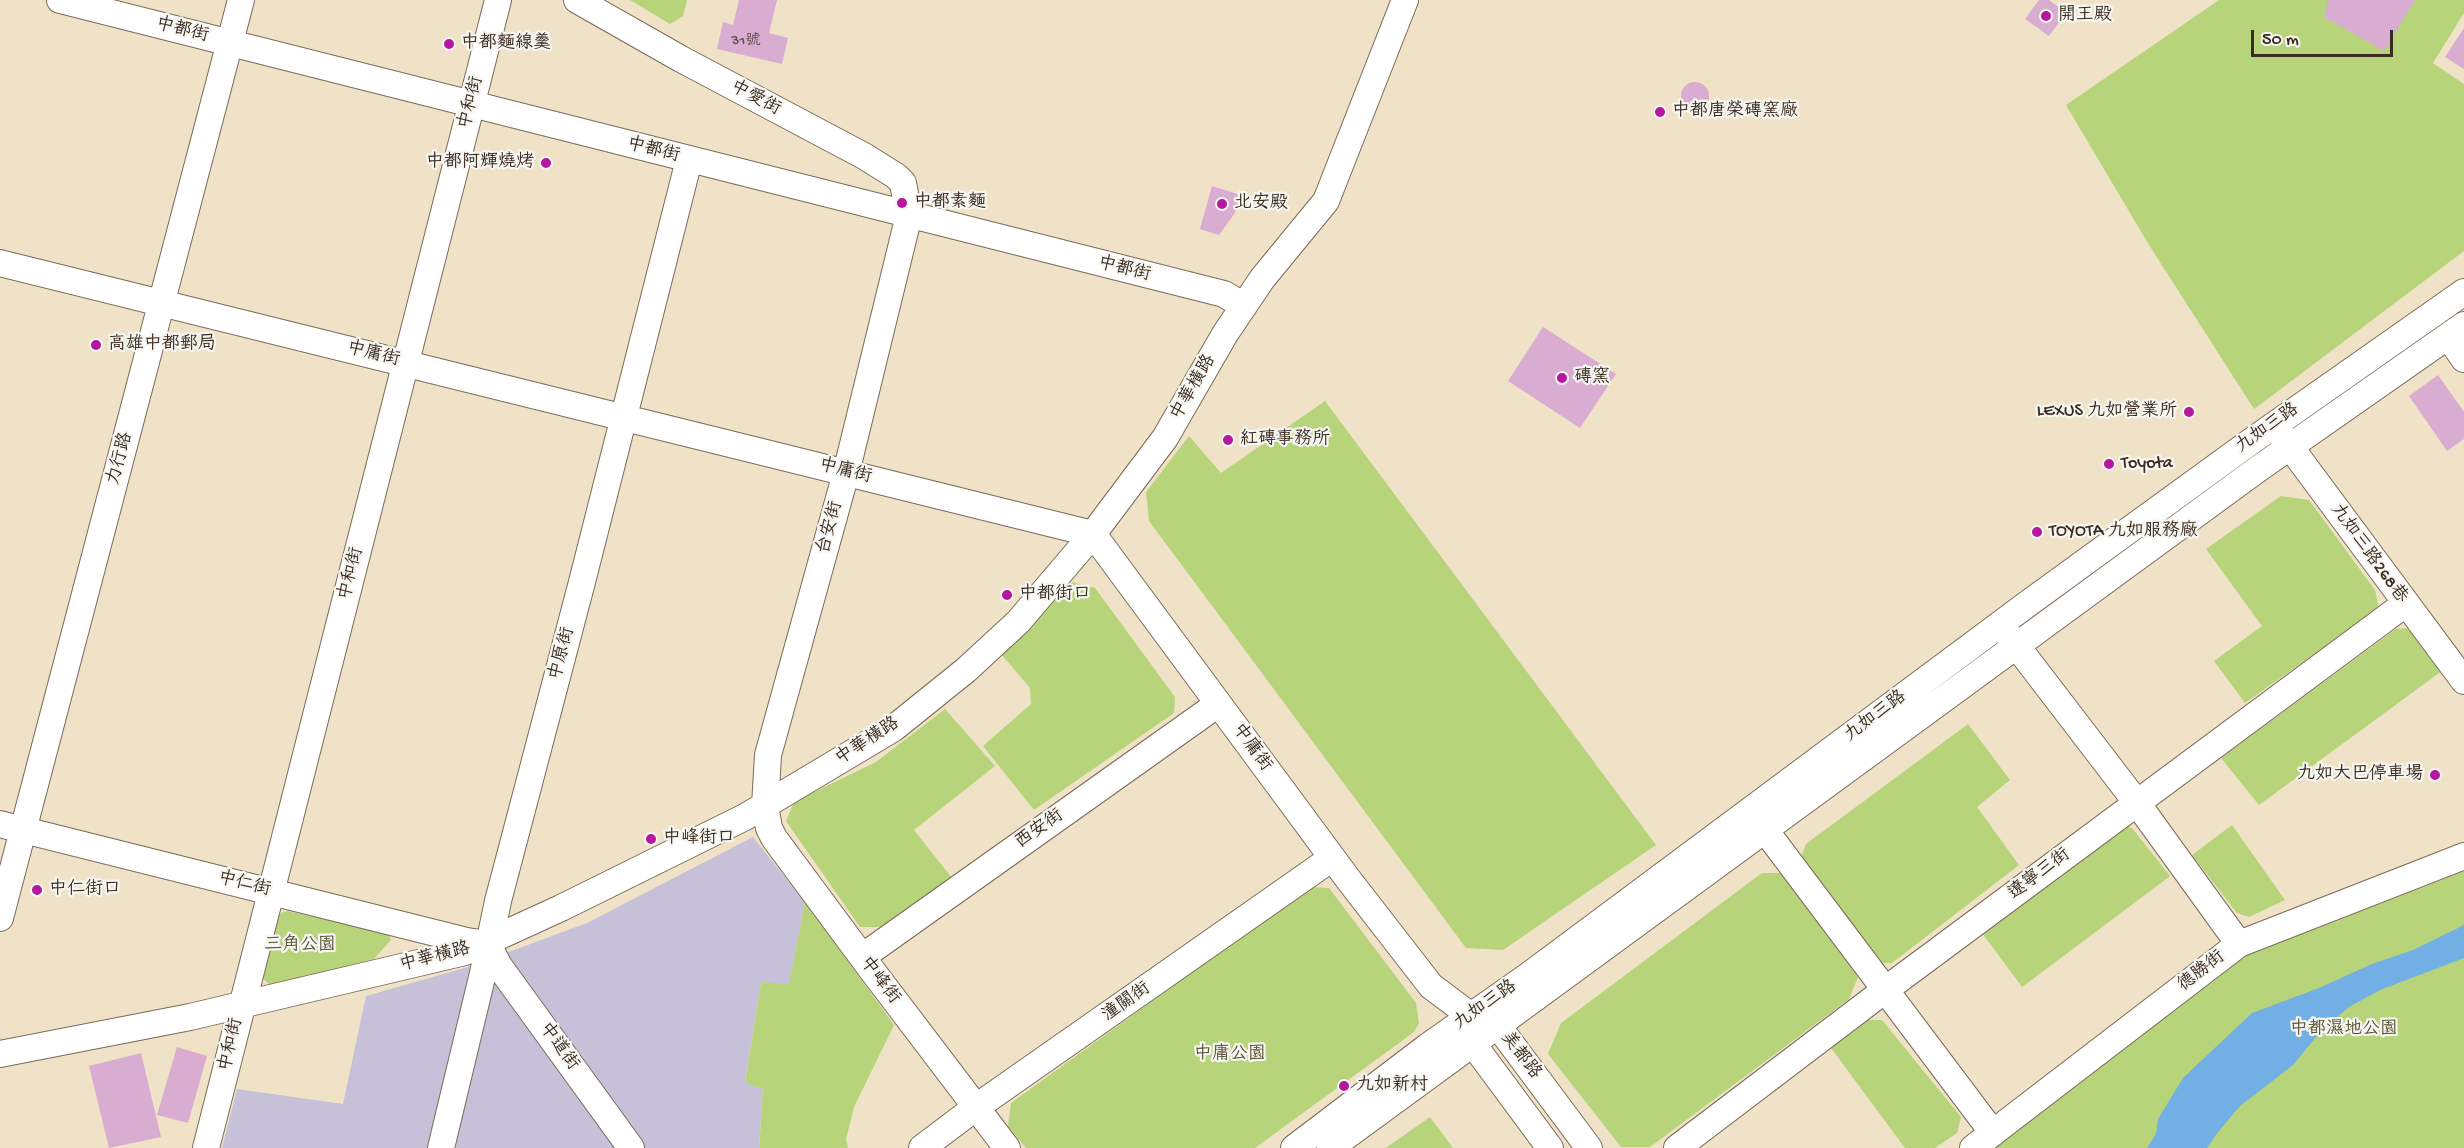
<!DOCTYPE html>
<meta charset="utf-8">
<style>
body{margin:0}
#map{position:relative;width:2464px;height:1148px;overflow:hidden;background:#efe2c7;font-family:"Gochi Hand",sans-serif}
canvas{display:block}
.scale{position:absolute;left:2251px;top:30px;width:142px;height:27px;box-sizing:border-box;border:3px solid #3b2a1e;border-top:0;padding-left:8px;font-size:18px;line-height:21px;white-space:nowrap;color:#3b2a1e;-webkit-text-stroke:4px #f6f6f2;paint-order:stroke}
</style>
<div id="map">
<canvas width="2464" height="1148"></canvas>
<div class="scale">50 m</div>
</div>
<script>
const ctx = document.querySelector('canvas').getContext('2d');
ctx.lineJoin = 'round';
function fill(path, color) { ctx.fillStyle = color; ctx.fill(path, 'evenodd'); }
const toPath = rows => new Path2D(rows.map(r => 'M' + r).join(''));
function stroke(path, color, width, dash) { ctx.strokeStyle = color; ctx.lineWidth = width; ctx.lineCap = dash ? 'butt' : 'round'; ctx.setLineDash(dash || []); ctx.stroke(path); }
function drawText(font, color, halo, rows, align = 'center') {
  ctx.font = font + ' "Gochi Hand","LXGW WenKai TC",sans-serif'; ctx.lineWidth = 4.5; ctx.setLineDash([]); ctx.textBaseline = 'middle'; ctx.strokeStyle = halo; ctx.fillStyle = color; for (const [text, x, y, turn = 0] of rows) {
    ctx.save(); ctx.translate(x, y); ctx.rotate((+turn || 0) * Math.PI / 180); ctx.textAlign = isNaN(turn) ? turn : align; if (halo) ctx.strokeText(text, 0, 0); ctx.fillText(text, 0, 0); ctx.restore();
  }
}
const industrial = toPath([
 [753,837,805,902,789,985,761,982,745,1082,763,1088,759,1148,222,1148,237,1089,343,1104,366,996,468,967,587,923]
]);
const green = toPath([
 [630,0,687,0,683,16,670,24],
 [2219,0,2464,0,2464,13,2433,63,2464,84,2464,251,2254,409,2149,245,2066,105],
 [1325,401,1656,845,1503,950,1466,948,1149,521,1146,492,1189,436,1221,473],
 [2281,496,2309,500,2375,590,2379,608,2245,703,2214,661,2262,626,2206,549],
 [1072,582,1095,588,1175,697,1174,713,1034,810,983,746,1031,704,1030,688,1002,655],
 [2410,628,2446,668,2259,805,2221,758,2396,629],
 [945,709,995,766,914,830,952,878,881,927,860,927,786,821,794,802,876,762],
 [1968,724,2010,780,1977,807,2019,865,1892,963,1874,963,1800,860,1806,844],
 [2125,825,2132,828,2170,876,2022,987,1982,933],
 [2232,825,2285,900,2249,917,2237,913,2192,855],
 [2464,856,2464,1148,1974,1148,2239,944],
 [1762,873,1781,873,1858,977,1849,999,1650,1147,1621,1147,1548,1054,1561,1023],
 [1310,887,1329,888,1416,1003,1419,1023,1414,1032,1255,1148,1026,1148,1008,1126,1011,1103],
 [805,902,894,1025,854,1107,846,1139,848,1148,759,1148,763,1089,745,1083,761,982,789,984],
 [287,911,389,933,391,940,374,959,270,985,262,978,275,915],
 [1869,1020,1882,1020,1961,1117,1957,1133,1935,1148,1905,1148,1831,1048],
 [1430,1117,1453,1148,1385,1148,1390,1145]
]);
const water = toPath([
 [2464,925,2464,958,2380,990,2349,1007,2321,1031,2293,1065,2240,1106,2218,1132,2207,1148,2147,1148,2156,1134,2158,1119,2183,1078,2252,1013,2319,988,2372,964,2413,950]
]);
const building = toPath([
 [739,0,777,0,769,33,788,38,782,64,717,49,723,22,733,25],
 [2039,0,2049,0,2066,13,2049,36,2025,19],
 [2328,0,2415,0,2384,51,2324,17],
 [2464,28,2464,69,2445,57],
 '1681 96a14 14 0 1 1 28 0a14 14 0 1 1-28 0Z',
 [1212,186,1241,195,1235,213,1219,235,1200,229],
 [1543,327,1616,374,1580,428,1508,381],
 [2438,375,2464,412,2464,439,2447,451,2409,396],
 [177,1047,207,1056,188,1123,157,1115],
 [141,1053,161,1137,109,1148,89,1066]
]);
const minor = toPath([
 [60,0,1224,294,1244,306],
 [577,0,681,59,864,156,896,176,903,183,909,215,846,473,768,755,765,806,769,828,774,838,871,969,1007,1148],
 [0,263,1093,534,1348,879,1431,986,1471,1016,1498,1026,1589,1148],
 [2448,336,2464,359],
 [2280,433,2464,681],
 [2006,632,2137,803,2239,944],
 [0,824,467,941,488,944,499,966,631,1148],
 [1765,830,1993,1133],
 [0,918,241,0],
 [862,957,1218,704],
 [1472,1028,1473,1044,1550,1148],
 [0,1054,190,1017,465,952,561,908,745,817,894,728,966,670,1018,622,1093,534,1165,438,1225,334,1262,279,1326,201,1405,0],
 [206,1148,498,0],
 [441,1148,483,973,498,901,582,582,689,160],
 [922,1148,975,1108,1332,858],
 [1294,1148,1427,1047,1528,976,2026,605,2253,440,2464,292],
 [1330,1148,2258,469,2464,325],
 [1677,1148,1885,990,2405,604],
 [1973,1148,2239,944,2464,856]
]);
const markers = [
 [2046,16,6,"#b5179e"],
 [449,44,6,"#b5179e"],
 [1660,112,6,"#b5179e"],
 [546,163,6,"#b5179e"],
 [902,203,6,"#b5179e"],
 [1222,204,6,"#b5179e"],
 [96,345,6,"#b5179e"],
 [1562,378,6,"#b5179e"],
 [2189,412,6,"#b5179e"],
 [1228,440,6,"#b5179e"],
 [2109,464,6,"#b5179e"],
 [2037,532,6,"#b5179e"],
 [1007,595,6,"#b5179e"],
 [2435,775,6,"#b5179e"],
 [651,839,6,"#b5179e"],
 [37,890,6,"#b5179e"],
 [1344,1086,6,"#b5179e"]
];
const numberNames = [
 ["31號",746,42]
];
const poiNames = [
 ["開王殿",2058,16],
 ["中都麵線羹",461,44],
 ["中都唐榮磚窯廠",1672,112],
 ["中都阿輝燒烤",534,163,"right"],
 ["中都素麵",914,203],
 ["北安殿",1234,204],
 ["高雄中都郵局",108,345],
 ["磚窯",1574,378],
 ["LEXUS 九如營業所",2177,412,"right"],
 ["紅磚事務所",1240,440],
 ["Toyota",2121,464],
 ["TOYOTA 九如服務廠",2049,532],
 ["中都街口",1019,595],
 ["九如大巴停車場",2423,775,"right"],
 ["中峰街口",663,839],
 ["中仁街口",49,890],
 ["九如新村",1356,1086]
];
const streetNames = [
 ["中都街",182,31,14],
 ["中愛街",755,99,28],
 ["中和街",472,103,-76],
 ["中都街",653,151,14],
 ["中都街",1124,270,14],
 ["中庸街",373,355,14],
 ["中華橫路",1194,388,-60],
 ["九如三路",2268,429,-35],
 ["力行路",121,459,-75],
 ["中庸街",845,472,14],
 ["台安街",831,528,-75],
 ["九如三路268巷",2368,554,54],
 ["中和街",352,574,-76],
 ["中原街",563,654,-75],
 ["九如三路",1876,717,-37],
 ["中華橫路",868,742,-33],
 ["中庸街",1251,748,54],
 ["西安街",1040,830,-35],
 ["遼寧三街",2040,875,-37],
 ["中仁街",244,885,14],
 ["中華橫路",435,958,-14],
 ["德勝街",2202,972,-38],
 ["中峰街",879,981,53],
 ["潼關街",1127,1003,-35],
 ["九如三路",1486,1006,-35],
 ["中和街",232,1045,-77],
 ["中道街",558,1047,54],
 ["美都路",1520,1056,53]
];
const parkNames = [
 ["三角公園",300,946],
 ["中都濕地公園",2344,1030],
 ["中庸公園",1230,1055]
];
fill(industrial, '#c7c0d9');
fill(green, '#b7d47a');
fill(water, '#72afe4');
fill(building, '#d9acd2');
stroke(minor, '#7a6a59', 28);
stroke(minor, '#fff', 26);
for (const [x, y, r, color] of markers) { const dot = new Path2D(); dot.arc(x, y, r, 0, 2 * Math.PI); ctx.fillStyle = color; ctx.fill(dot); stroke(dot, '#f6f6f2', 2); }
drawText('15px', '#624a4b', null, numberNames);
drawText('18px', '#3b2a1e', '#f6f6f2', poiNames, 'left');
drawText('18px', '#3b2a1e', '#f6f6f2', streetNames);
drawText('18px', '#5a5435', '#f6f6f2', parkNames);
</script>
